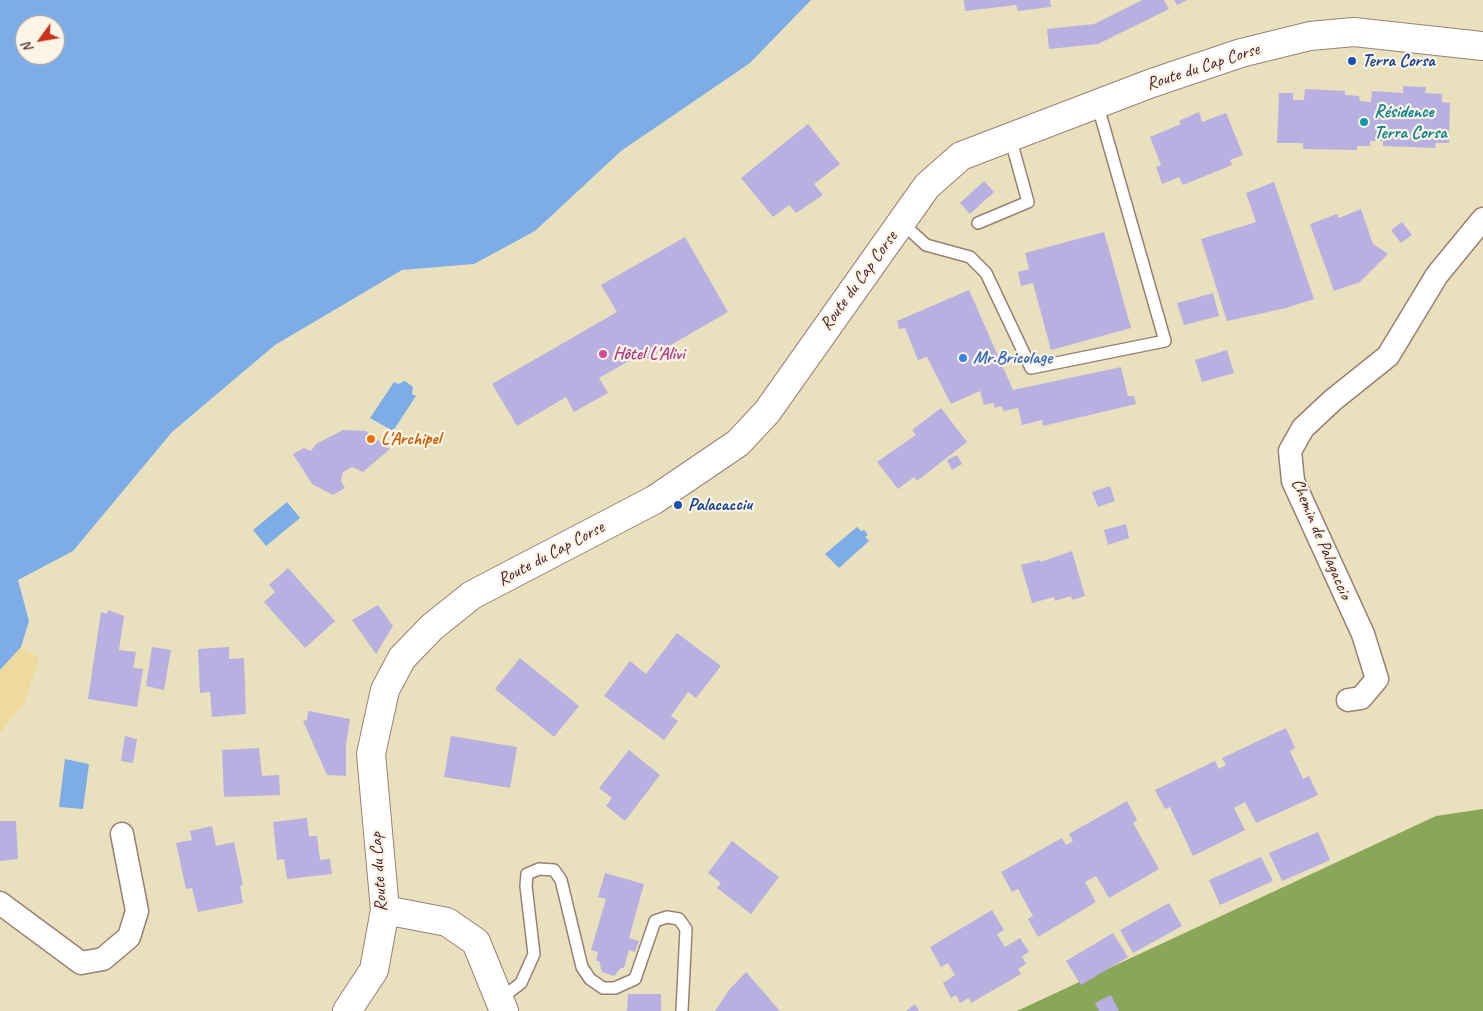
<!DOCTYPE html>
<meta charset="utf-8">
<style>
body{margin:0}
#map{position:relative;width:1483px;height:1011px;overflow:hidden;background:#e9e1bd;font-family:Caveat,sans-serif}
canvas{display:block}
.north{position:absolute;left:15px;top:15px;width:50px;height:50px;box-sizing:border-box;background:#fcf5e5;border:1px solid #b59f9b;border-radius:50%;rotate:238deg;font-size:14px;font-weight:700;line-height:20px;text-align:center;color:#4a1f2b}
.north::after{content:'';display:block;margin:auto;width:18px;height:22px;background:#c8321e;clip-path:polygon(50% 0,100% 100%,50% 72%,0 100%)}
</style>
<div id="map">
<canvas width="1483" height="1011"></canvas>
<div class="north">N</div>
</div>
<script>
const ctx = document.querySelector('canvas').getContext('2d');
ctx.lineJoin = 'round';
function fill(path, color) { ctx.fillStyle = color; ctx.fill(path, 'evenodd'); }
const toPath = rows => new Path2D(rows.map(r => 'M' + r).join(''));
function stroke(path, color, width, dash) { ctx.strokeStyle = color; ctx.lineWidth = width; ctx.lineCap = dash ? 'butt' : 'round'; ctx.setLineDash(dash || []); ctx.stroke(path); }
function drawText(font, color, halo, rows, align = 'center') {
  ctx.font = font + ' Caveat,sans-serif'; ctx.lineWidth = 4.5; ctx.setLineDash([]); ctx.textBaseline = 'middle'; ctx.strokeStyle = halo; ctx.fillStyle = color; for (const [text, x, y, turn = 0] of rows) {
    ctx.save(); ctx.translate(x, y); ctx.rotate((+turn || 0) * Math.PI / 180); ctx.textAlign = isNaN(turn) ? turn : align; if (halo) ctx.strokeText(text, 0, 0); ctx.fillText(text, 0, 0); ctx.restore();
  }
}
const forest = toPath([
 [1483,809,1483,1011,1017,1011,1436,816]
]);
const sand = toPath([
 [21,647,39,657,24,705,10,719,0,734,0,670]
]);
const water = toPath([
 [0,0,811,0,750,63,621,151,535,231,474,264,402,270,275,345,172,432,73,551,18,580,29,621,21,647,0,670],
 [25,25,55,25,55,55,25,55],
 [405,381,413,387,412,394,416,396,393,431,370,418,394,382,398,384],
 [287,502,300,518,266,546,253,530],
 [857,527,861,531,864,530,868,535,865,537,869,541,839,568,825,554],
 [65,759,89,764,83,809,59,807]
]);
const building = toPath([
 [964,0,1050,0,1051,7,1018,11,1016,5,965,11],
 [1142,0,1164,0,1169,9,1098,44,1049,49,1047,29,1094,24],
 [1174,0,1187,0,1177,5],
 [1403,86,1426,87,1425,93,1442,94,1442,102,1450,103,1449,143,1435,143,1436,148,1383,146,1383,141,1370,141,1370,146,1357,146,1357,150,1303,149,1303,143,1277,143,1279,93,1293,93,1293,100,1304,100,1305,89,1345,91,1345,95,1359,96,1360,101,1371,102,1372,91,1403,93],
 [1199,112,1202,122,1226,113,1243,155,1230,160,1232,165,1183,185,1179,177,1162,184,1156,167,1161,165,1150,137,1181,124,1179,121],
 [808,124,840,164,814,184,823,195,796,213,789,205,773,217,741,178],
 [984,181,994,192,970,214,960,203],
 [1274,182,1314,299,1286,308,1227,321,1201,239,1256,222,1246,193],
 [1361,209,1373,244,1388,254,1360,282,1334,291,1310,224,1337,214,1339,218],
 [1402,222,1412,235,1401,243,1391,230],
 [1104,232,1131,328,1051,350,1033,283,1021,286,1018,272,1029,269,1025,253],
 [685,237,728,312,645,360,641,354,599,378,608,393,574,412,566,397,517,426,492,384,617,312,601,285],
 [969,290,1013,390,1121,367,1128,396,1134,396,1136,404,1043,426,1042,420,1022,425,1018,408,1004,411,1001,406,995,408,993,403,984,405,980,391,951,404,927,357,918,360,905,328,899,329,897,321],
 [1213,293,1219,316,1184,325,1177,303],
 [1227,350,1234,373,1202,382,1195,360],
 [941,408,967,442,917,481,914,477,898,489,877,462,916,435,912,430],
 [343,430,366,431,390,449,363,472,352,467,343,472,341,481,345,488,333,495,312,484,293,454,304,448,311,451,316,444],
 [957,455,962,464,952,470,947,460],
 [1110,486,1115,501,1098,507,1092,492],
 [1126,524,1129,538,1108,545,1104,530],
 [1072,551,1085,596,1072,600,1071,596,1055,601,1054,597,1032,603,1021,565,1040,560,1041,562],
 [288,568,335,621,305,648,264,602,275,592,269,585],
 [378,605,393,626,376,654,352,620],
 [108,610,124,616,119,650,136,652,133,668,143,669,137,707,88,699,101,612,107,614],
 [677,633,721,666,696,698,688,692,671,716,678,721,664,740,604,696,630,661,646,674],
 [152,647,171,650,164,690,146,686],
 [229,647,229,659,244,658,246,714,212,717,210,692,200,693,198,649],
 [520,658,579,706,554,737,495,689],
 [308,711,350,719,346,744,346,776,327,775,303,721,307,720],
 [1286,728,1295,748,1290,751,1303,779,1309,776,1318,795,1256,823,1245,802,1234,808,1245,830,1193,856,1170,807,1165,809,1155,790,1215,761,1219,769,1226,765,1222,758],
 [125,736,137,739,133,763,121,761],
 [451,736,517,747,510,788,444,777],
 [259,748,262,776,279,775,280,795,224,797,222,750],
 [629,750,660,775,625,821,606,806,612,798,599,788],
 [1127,801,1137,820,1133,823,1159,869,1109,898,1096,876,1085,882,1096,902,1038,937,1028,919,1033,916,1018,889,1012,892,1001,872,1062,838,1066,845,1073,841,1069,834],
 [307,818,309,836,317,836,320,860,330,859,332,874,287,879,284,859,277,860,273,822],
 [0,821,16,821,18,859,0,861],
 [212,826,216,846,234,842,243,885,240,886,243,903,198,912,192,888,186,889,176,843,192,840,190,831],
 [1318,832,1330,860,1282,881,1269,853],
 [732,841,779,877,751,914,717,888,721,883,708,873],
 [1261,857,1273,881,1220,905,1209,880],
 [605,873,644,884,629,938,639,941,635,952,629,950,624,968,621,968,614,976,602,972,599,961,596,961,598,952,591,950,606,899,598,897],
 [1169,903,1182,926,1133,953,1120,930],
 [992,910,1004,930,997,934,1005,947,1020,938,1029,952,1022,956,1026,964,1018,969,1021,974,971,1003,969,998,960,1003,956,995,951,998,943,983,955,975,948,963,941,967,930,947],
 [1113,933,1128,957,1081,985,1066,961],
 [746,972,780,1011,715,1011,729,990],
 [628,994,661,994,661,1011,627,1011],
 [1111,995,1119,1011,1099,1011,1095,1003],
 [915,1004,919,1011,906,1011]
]);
const lane = toPath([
 [901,222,926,245,970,257,986,273,1031,368,1165,341,1097,103],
 [978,223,1028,202,1010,137],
 [499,1000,521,983,534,954,526,886,527,874,539,869,554,870,561,880,582,967,590,979,603,988,615,988,635,979,655,921,667,917,679,919,686,929,682,1011]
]);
const street = toPath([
 [1348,700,1361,698,1377,679,1363,634,1293,481,1290,451,1303,428,1333,400,1388,356,1437,275,1483,219],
 [0,903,81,963,103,959,129,937,137,911,122,834]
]);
const secondary = toPath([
 [385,910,447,922,476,942,504,1011],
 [347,1011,374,970,385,910,371,754,385,690,402,658,432,627,472,595,654,500,738,443,767,412,927,186,961,156,1152,83,1241,53,1310,36,1354,32,1483,46]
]);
const markers = [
 [1352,61,5,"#1a4fb4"],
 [1364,122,5,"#0f9aa8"],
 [603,354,5,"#d1479c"],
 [963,358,5,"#3f7fe0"],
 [371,439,5,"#e8710a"],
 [678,505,5,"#1a4fb4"]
];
const transitNames = [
 ["Terra Corsa",1362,61],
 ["Palacacciu",688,505]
];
const streetNames = [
 ["Route du Cap Corse",1203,67,-18],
 ["Route du Cap Corse",859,281,-54],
 ["Chemin de Palagaccio",1321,539,67],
 ["Route du Cap Corse",551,554,-28],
 ["Route du Cap",379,872,-94]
];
const cultureNames = [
 ["Résidence",1374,112],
 ["Terra Corsa",1374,133]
];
const hotelNames = [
 ["Hôtel L'Alivi",613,354]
];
const shopNames = [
 ["Mr.Bricolage",973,358]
];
const foodNames = [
 ["L'Archipel",381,439]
];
fill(forest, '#8aa659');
fill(sand, '#eeda9e');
fill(water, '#7dace7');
fill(building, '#b7b0e0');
stroke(lane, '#9a8074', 14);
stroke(street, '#9a8074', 25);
stroke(secondary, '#9a8074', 30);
stroke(lane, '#fff', 11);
stroke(street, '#fff', 22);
stroke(secondary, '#fff', 28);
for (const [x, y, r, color] of markers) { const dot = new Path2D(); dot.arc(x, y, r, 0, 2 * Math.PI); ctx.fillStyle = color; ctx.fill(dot); stroke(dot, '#fcf5e5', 2); }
drawText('bold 18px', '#164399', '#fcf5e5', transitNames, 'left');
drawText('18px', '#4a1f2b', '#fcf5e5', streetNames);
drawText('bold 18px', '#0d838f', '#fcf5e5', cultureNames, 'left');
drawText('bold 18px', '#b23c85', '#fcf5e5', hotelNames, 'left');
drawText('bold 18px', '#366cbe', '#fcf5e5', shopNames, 'left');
drawText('bold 18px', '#c56008', '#fcf5e5', foodNames, 'left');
</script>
